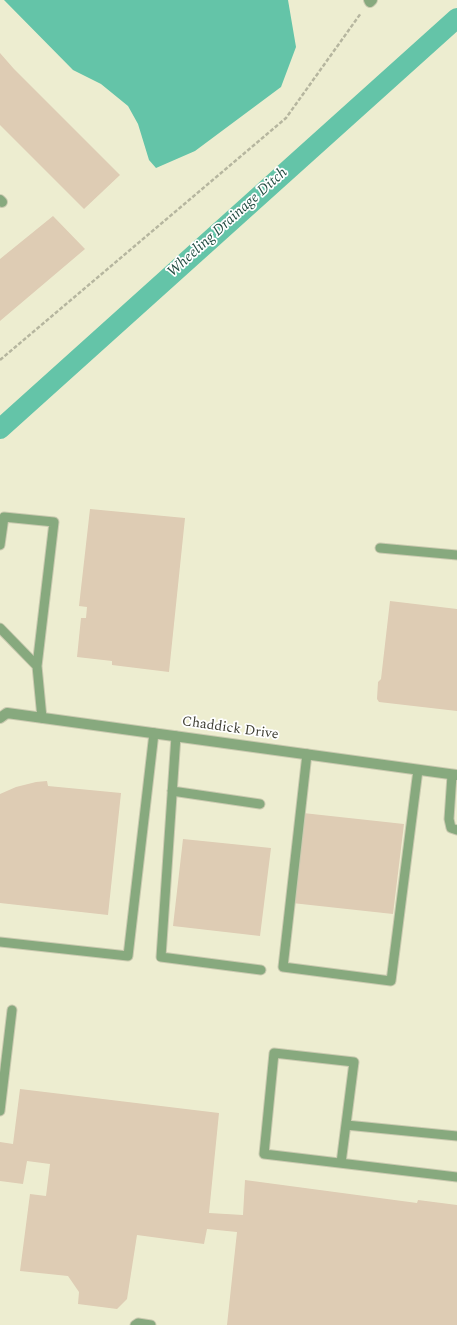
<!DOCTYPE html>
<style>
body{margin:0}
canvas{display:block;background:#ededd0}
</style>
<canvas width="457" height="1325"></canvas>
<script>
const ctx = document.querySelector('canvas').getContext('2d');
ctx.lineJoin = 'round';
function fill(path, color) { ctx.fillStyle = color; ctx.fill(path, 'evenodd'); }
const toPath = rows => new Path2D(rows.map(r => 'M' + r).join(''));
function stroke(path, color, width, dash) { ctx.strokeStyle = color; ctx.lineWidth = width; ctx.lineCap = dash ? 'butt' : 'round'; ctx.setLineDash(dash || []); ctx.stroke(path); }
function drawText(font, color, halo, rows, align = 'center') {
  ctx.font = font + ' Spectral,serif'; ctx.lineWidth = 3.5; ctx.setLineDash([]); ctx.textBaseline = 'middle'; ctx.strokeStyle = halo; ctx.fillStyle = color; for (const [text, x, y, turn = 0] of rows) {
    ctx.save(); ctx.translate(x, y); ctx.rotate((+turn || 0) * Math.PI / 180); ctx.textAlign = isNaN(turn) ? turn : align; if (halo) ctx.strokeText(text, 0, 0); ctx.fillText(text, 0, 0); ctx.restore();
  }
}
const water = toPath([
 [4,0,288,0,296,47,281,87,195,151,156,168,149,160,138,124,128,106,101,84,73,70]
]);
const canal = toPath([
 [0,429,457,18]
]);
const building = toPath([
 [0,53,14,69,120,175,84,209,0,125],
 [53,216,85,249,0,321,0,259],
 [90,509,185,518,169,672,112,665,112,661,77,657,81,618,86,618,87,607,79,606],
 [390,601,457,609,457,711,379,702,377,699,378,682,381,679],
 [47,781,48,786,121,793,108,915,0,903,0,794,16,787,36,782],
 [303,813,404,824,393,914,292,903],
 [183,839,271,848,260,936,173,926],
 [20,1089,219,1113,209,1213,243,1215,245,1180,417,1203,418,1200,457,1205,457,1325,227,1325,237,1232,207,1229,204,1244,137,1235,127,1299,117,1309,78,1304,79,1292,68,1276,20,1271,30,1194,46,1196,50,1164,27,1161,23,1184,0,1181,0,1142,13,1144]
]);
const path = toPath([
 [0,360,286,118,361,13]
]);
const lane = toPath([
 [0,545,4,517,54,522,37,666,42,718],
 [380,548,457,555],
 [0,628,37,666],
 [176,736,161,957,261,970],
 [307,754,283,967,391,981,418,770],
 [452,775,449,819,451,828,457,830],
 [172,791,260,804],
 [0,942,128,956,154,733],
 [0,1111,12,1010],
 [346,1125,457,1136],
 [341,1163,354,1062,274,1053,264,1154,457,1177],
 [135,1325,138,1323,151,1325]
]);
const street = toPath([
 [369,0,370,2,372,0],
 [0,200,2,202],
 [0,718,7,713,457,775]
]);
const streetNames = [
 ["Chaddick Drive",230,729,8]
];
const waterNames = [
 ["Wheeling Drainage Ditch",228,223,-42]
];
fill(water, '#64c4a8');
stroke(canal, '#64c4a8', 20);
fill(building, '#deccb4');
stroke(lane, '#cacab0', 11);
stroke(street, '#cacab0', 12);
stroke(path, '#b6b69f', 2.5, [4, 2]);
stroke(lane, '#87a97e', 9);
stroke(street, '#87a97e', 10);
drawText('14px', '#3d3d32', '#fff', streetNames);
drawText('italic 15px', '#234d41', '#fff', waterNames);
</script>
